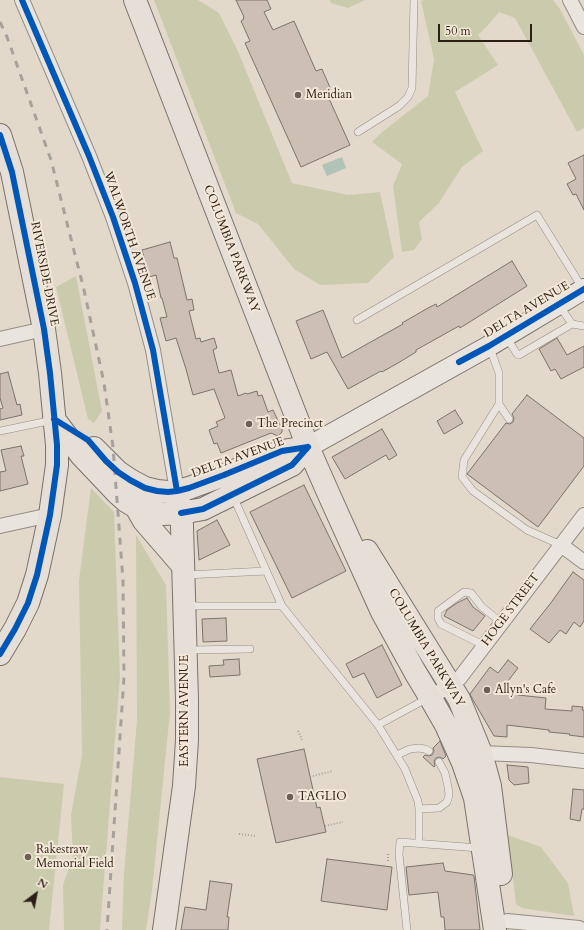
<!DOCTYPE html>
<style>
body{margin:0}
#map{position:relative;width:584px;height:930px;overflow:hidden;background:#e2d9cb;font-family:Cardo,serif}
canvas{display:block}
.north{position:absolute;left:16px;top:874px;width:40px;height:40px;-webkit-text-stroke:3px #f3e7d7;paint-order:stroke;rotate:32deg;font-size:11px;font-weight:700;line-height:16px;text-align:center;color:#2b1f16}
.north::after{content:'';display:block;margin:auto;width:14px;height:18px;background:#2b1f16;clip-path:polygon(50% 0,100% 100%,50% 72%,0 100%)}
.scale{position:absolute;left:438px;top:24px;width:94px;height:18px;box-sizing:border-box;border:2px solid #2b1f16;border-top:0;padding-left:5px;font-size:12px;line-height:14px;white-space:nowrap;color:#2b1f16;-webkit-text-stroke:3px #f3e7d7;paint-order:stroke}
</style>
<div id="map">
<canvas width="584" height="930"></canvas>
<div class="north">N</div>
<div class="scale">50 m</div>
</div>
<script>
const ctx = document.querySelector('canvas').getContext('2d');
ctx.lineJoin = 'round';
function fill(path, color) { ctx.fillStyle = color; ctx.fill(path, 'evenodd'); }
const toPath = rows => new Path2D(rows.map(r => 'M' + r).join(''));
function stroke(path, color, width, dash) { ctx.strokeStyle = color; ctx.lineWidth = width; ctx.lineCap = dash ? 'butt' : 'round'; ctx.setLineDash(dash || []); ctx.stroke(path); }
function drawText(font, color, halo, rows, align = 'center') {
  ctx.font = font + ' Cardo,serif'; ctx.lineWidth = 4; ctx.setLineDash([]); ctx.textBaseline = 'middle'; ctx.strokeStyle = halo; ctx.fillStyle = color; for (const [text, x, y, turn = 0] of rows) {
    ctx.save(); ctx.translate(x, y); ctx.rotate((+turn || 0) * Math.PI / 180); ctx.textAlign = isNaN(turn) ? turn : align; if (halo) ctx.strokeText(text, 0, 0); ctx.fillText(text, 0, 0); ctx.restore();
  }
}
const green = toPath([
 [154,0,198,0,219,13,237,49,292,183,348,195,380,192,394,257,368,283,320,285,294,269,258,224,236,213],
 [330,0,365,0,348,8,331,3],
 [424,0,553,0,560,9,584,55,584,128,577,132,515,18,499,12,489,24,478,35,498,65,455,92,483,151,462,167,439,203,419,222,422,239,414,250,402,252,393,186,402,164,372,142,381,133,428,96,434,59,421,1],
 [76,276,102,411,94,423,88,419,56,287],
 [91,488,114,512,120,677,100,930,64,930,63,885,73,856,71,815,82,755,79,580],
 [136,535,166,585,170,712,152,891,146,930,122,930,124,873,137,720],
 [0,777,64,784,49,930,0,930],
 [508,835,541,847,568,883,574,916,522,908,516,904]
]);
const water = toPath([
 [342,157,346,168,327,176,322,165]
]);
const building = toPath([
 [236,0,267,0,271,9,264,12,273,30,294,21,316,71,322,69,331,90,326,92,350,145,301,167,245,43,250,41,241,21,244,19,243,18,244,17,236,0],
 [584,155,584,210,576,194,573,195,567,184,576,179,568,163,584,155],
 [170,242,174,258,177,258,187,300,192,299,194,310,189,311,196,339,200,338,201,342,214,338,217,348,213,350,219,373,231,370,238,396,246,393,247,394,257,391,258,396,262,395,268,412,273,410,282,429,282,432,278,436,271,433,221,453,217,443,214,444,209,430,218,426,216,422,225,418,214,389,193,395,186,369,176,338,166,341,160,318,167,317,162,298,161,298,156,275,149,277,142,250,170,242],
 [512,261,527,286,460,328,459,326,416,350,416,352,398,363,382,372,381,371,348,389,327,352,311,359,296,321,323,310,342,358,403,324,402,323,428,308,436,304,437,307,512,261],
 [557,338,567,355,584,346,584,367,561,379,555,369,551,371,539,349,557,338],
 [8,372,17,405,20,404,22,415,0,420,0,409,3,408,0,398,0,374,8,372],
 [527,395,584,438,584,466,538,527,467,474,506,423,510,424,513,422,514,418,512,414,527,395],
 [455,410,463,423,444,434,437,421,455,410],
 [382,429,397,455,389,460,386,455,345,479,332,457,382,429],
 [21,446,24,456,21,456,28,484,0,491,0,472,6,471,1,450,21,446],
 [304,485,346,571,292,598,250,512,304,485],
 [217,520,230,545,199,560,197,531,217,520],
 [573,572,584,580,584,621,580,627,574,622,566,634,560,630,549,643,530,629,550,604,573,572],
 [467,598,473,607,485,616,473,631,444,616,447,610,457,603,467,598],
 [226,618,227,641,203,642,202,619,226,618],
 [382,645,402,685,377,698,364,673,353,678,346,664,382,645],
 [239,659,240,675,210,677,209,666,224,665,223,660,239,659],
 [508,660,518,668,505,685,518,695,546,698,545,709,572,711,572,706,583,707,582,710,584,710,584,737,569,735,570,734,549,732,549,730,507,725,507,737,494,736,473,700,470,694,490,667,498,673,508,660],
 [440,741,446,756,443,759,440,757,436,758,434,761,435,766,434,767,423,757,425,755,429,756,432,755,434,751,433,748,440,741],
 [304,749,317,808,320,807,326,832,276,843,257,759,304,749],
 [507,765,528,767,529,783,514,785,509,780,507,765],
 [573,789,584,790,584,809,582,809,580,821,570,819,573,789],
 [327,859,392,867,387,910,321,901,327,859],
 [443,863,445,871,473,875,474,876,480,930,445,930,444,917,441,917,438,892,409,895,406,867,443,863],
 [210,881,232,884,227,917,229,917,228,930,181,930,185,907,206,910,210,881]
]);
const path = toPath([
 [298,731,302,740],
 [313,776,333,771],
 [325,826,343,822],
 [239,834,257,836],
 [388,861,388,852]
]);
const lane = toPath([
 [358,132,399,106,408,97,412,88,414,0],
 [357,320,537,215,583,289],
 [572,324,584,326],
 [507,338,517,354,519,355,572,324,559,305],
 [490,348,499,373,499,404,509,419],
 [499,404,464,460,462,477,473,491,527,530,561,545],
 [0,431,53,420],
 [233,496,282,606,378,725,405,769,418,801,419,809,419,843],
 [186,575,266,571],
 [187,605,198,606,282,606],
 [485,646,441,624,438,618,438,611,464,592,471,593,482,607,502,623],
 [188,650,250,649],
 [378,725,428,698],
 [397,755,410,749,419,748,425,749,429,751],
 [419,809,439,808,447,802,449,795,448,787,445,773,439,762],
 [407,930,399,854,400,842,479,848]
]);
const street = toPath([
 [22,0,89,156,113,217,135,283,153,350,177,491],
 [570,0,584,27],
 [0,339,44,329],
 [0,526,50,515],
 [561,545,584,562],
 [430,697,450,686,459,679,584,515],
 [475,754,481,753,531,755,584,761],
 [507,921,579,928]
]);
const secondary = toPath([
 [308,447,489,346,584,289]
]);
const primary = toPath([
 [0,135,12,172,44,329,50,373,57,445,57,465,50,515,37,575,28,603,15,629,0,654],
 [54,419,81,455,117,493,126,501,136,507,149,512,163,514,181,513,203,509,292,465,308,447],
 [94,448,118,472,130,480,145,488,157,491,168,492,177,491,189,488,224,475,282,451,308,447],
 [136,507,144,521,183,566],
 [164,930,184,786,187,740,187,700,182,526,181,513,177,491]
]);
const highway = toPath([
 [135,0,308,447,330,497,382,612,415,672,430,697,446,725,463,763,475,798,495,930],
 [367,551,459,699,481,753,490,786,501,874]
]);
const rail = toPath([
 [0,22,7,37,51,160,84,290,104,383,113,447,123,580,124,677,107,930]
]);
const cycleway = toPath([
 [22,0,89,156,113,217,135,283,153,350,177,491],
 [0,135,12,172,44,329,50,373,57,445,57,465,50,515,37,575,28,603,15,629,0,654],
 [459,362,489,346,584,289],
 [54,419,88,440,106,461,118,472,130,480,145,488,157,491,168,492,177,491,189,488,224,475,282,451,308,447],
 [181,513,203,509,292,465,308,447]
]);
const markers = [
 [298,95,4,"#6b6055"],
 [249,424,4,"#6b6055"],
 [487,690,4,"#6b6055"],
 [290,797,4,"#6b6055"],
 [28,857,4,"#6b6055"]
];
const poiNames = [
 ["Meridian",306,95],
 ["The Precinct",257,424],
 ["Allyn's Cafe",495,690],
 ["TAGLIO",298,797],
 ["Rakestraw",36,850],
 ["Memorial Field",36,864]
];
const streetNames = [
 ["WALWORTH AVENUE",129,236,71],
 ["COLUMBIA PARKWAY",231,249,69],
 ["RIVERSIDE DRIVE",44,274,79],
 ["DELTA AVENUE",527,310,-31],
 ["DELTA AVENUE",238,458,-20],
 ["HOGE STREET",511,610,-53],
 ["COLUMBIA PARKWAY",426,648,59],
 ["EASTERN AVENUE",185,711,-90]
];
fill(green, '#cacbac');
fill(water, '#afc4b7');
fill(building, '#cebfb5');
stroke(building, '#7a736b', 1);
stroke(lane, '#938d84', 8);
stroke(street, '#938d84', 16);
stroke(secondary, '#7a736b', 22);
stroke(primary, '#7a736b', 24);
stroke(highway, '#7a736b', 24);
stroke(path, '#a6a19b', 2, [1, 2]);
stroke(lane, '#e9e4dd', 7);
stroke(street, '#e9e4dd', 14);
stroke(secondary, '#e9e4dd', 20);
stroke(primary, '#e5dfd7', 22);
stroke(highway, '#e5dfd7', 22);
stroke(rail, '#a6a19b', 3, [7, 7]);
stroke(cycleway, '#0057b8', 6);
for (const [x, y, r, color] of markers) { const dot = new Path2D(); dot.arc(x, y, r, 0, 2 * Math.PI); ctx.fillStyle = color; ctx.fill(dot); stroke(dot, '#f3e7d7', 1.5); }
drawText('12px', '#2b1f16', '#f3e7d7', poiNames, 'left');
drawText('12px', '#2b1f16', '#f3e7d7', streetNames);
</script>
